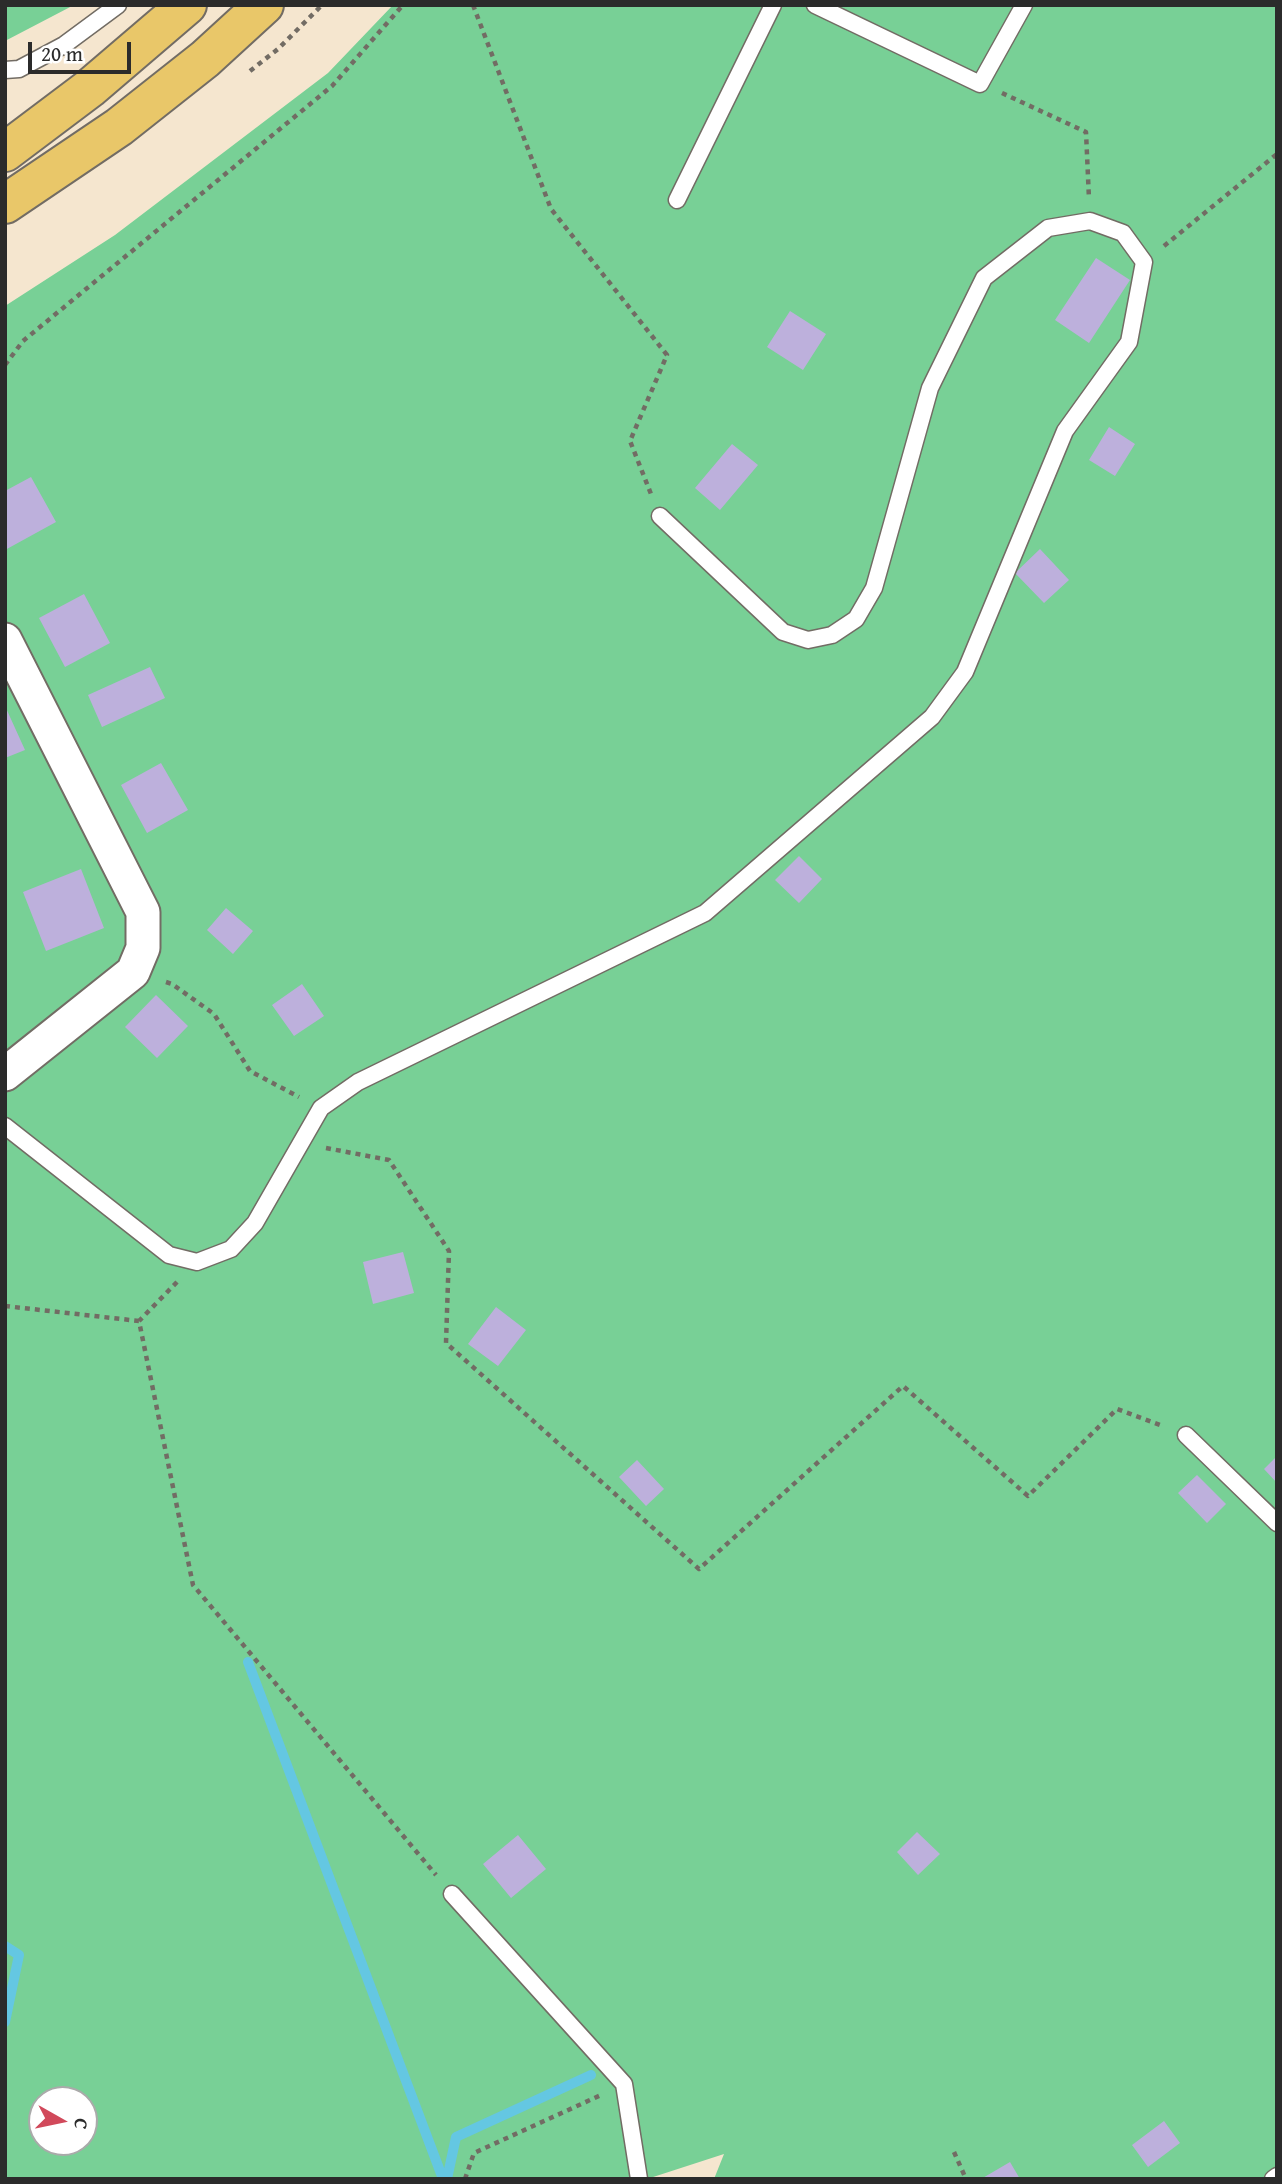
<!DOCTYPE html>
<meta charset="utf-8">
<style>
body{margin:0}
#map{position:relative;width:1282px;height:2184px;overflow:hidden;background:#f5e6cf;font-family:"Gentium Book Plus",serif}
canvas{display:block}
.frame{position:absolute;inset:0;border:7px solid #2b2b2b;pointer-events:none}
.north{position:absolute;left:28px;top:2086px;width:70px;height:70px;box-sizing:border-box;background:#fff;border:2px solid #aaa;border-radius:50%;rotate:99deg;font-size:19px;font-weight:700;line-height:28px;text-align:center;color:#2b2b2b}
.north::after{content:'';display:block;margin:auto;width:24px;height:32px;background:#d1495b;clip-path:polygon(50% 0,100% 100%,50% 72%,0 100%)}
.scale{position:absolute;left:28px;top:42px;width:103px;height:32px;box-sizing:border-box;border:4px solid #2b2b2b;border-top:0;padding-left:9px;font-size:21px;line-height:24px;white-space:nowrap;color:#2b2b2b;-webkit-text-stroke:5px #fff;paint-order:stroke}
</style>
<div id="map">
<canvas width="1282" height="2184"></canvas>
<div class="frame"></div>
<div class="north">С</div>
<div class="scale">20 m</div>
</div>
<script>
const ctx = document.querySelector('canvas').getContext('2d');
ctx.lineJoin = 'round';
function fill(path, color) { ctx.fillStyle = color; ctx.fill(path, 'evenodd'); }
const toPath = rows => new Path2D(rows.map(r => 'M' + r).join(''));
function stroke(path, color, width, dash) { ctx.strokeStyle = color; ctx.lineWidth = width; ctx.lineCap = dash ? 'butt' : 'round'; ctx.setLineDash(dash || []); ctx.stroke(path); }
const green = toPath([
 [5,5,74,5,5,41],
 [393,5,1277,5,1277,2179,714,2179,724,2154,647,2179,5,2179,7,2164,5,2160,5,306,115,235,328,73],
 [42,2100,84,2100,84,2142,42,2142]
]);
const stream = toPath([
 [248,1662,443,2179],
 [5,1946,19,1955,5,2022],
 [447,2179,456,2137,591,2075]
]);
const building = toPath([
 [1096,258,1130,280,1089,343,1055,320],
 [790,311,826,334,803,370,767,347],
 [1109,427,1135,444,1115,476,1089,460],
 [732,444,758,465,720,510,695,488],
 [31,477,56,522,5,550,5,491],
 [1040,549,1069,580,1044,603,1015,573],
 [84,594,110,643,65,667,39,618],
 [150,667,165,698,102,727,88,695],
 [5,706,25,750,5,758],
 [161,763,188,810,147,833,121,785],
 [799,856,822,879,799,903,775,880],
 [81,869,104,928,46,951,23,892],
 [226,908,253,931,233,954,207,930],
 [302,984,324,1016,294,1036,272,1005],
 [156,995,188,1026,157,1058,125,1027],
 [403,1252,414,1293,373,1304,363,1262],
 [496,1307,526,1330,498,1366,468,1344],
 [1277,1456,1277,1483,1264,1469],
 [637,1460,664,1489,646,1506,619,1477],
 [1197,1475,1226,1504,1207,1523,1178,1493],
 [917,1832,940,1854,918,1875,897,1852],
 [518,1835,546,1869,511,1898,483,1864],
 [1164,2121,1180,2143,1148,2167,1132,2145],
 [1010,2162,1020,2179,981,2179]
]);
const path = toPath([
 [473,5,551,209,667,355,630,441,651,494],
 [250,71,278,49,322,5],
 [1002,93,1086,132,1089,199],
 [1164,246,1277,154],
 [5,365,23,341,332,86,403,5],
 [166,982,172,984,214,1014,250,1071,299,1097],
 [326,1148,389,1160,449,1251,446,1343,699,1569,903,1386,1028,1496,1117,1409,1163,1426],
 [177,1282,139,1321,193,1585,436,1875],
 [5,1306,139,1321],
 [954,2152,966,2179],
 [465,2179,474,2153,601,2095]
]);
const service = toPath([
 [815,5,980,84,1024,5],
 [5,70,19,69,64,45,118,5],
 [677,200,773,5],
 [5,1126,169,1255,197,1262,231,1249,255,1223,321,1108,358,1082,705,913,932,717,965,672,1065,431,1129,342,1144,262,1123,233,1090,221,1048,228,984,278,930,388,874,588,856,619,832,635,808,640,783,632,660,516],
 [1186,1435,1277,1523],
 [452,1894,624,2084,639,2179],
 [1273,2179,1277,2176]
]);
const minor = toPath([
 [5,640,143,912,143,948,133,972,5,1074]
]);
const primary = toPath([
 [5,152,90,88,187,5],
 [5,204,119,127,205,59,264,5]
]);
fill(green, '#78d096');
stroke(stream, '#64c7e2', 10);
fill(building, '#bdb0dc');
stroke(service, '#726c64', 19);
stroke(minor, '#726c64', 37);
stroke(primary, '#726c64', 42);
stroke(path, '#726c64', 4.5, [5, 5]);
stroke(service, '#fff', 16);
stroke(minor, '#fff', 33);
stroke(primary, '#e9c769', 38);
</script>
